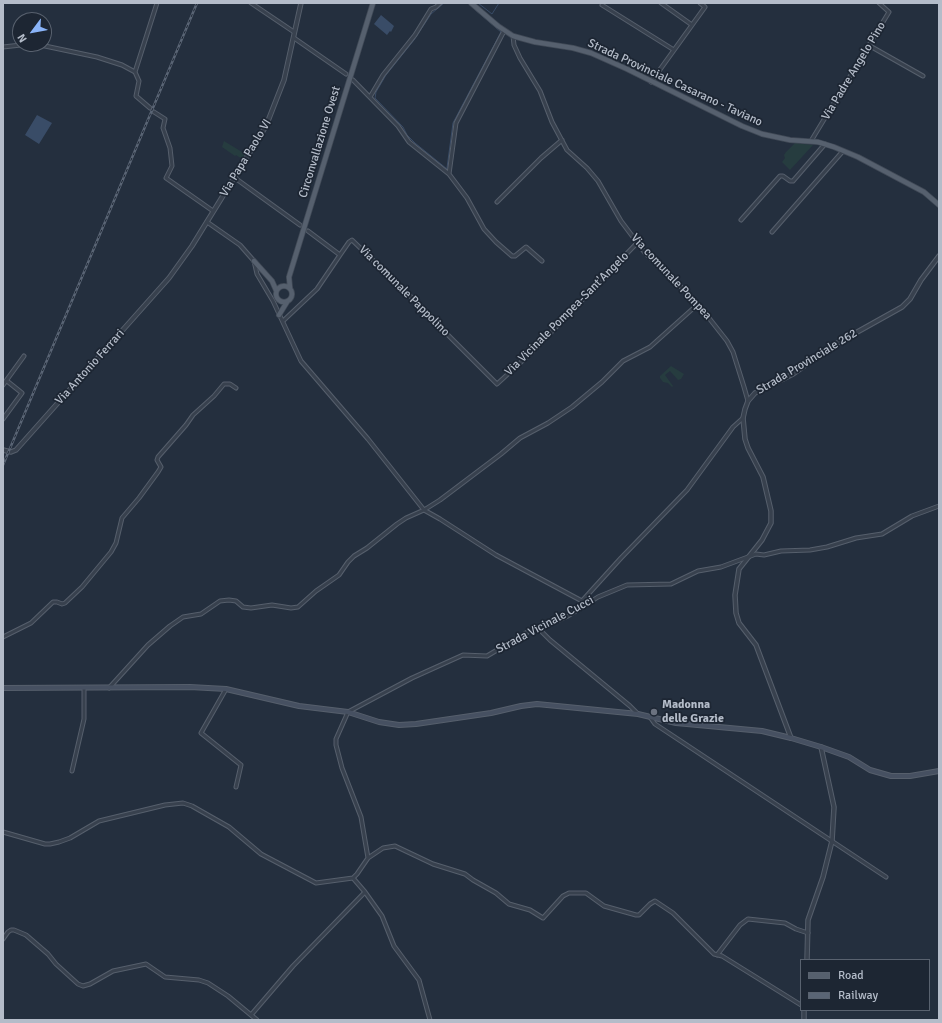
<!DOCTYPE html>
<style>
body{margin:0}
#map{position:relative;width:942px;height:1023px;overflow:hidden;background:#242f3e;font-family:Signika,sans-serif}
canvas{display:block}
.frame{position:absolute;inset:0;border:4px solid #b4bcc9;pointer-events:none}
.legend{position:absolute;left:800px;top:959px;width:130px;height:52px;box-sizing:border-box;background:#1d2633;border:1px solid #59626f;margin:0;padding:5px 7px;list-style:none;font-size:12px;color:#b4bcc9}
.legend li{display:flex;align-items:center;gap:8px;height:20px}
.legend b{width:20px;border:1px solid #59626f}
.north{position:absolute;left:12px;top:12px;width:40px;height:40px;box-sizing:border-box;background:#1d2633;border:1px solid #59626f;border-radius:50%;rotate:238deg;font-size:11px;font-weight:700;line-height:16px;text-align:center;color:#b4bcc9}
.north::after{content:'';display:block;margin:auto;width:14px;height:18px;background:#8ab4f8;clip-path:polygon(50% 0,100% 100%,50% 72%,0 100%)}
</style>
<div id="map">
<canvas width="942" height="1023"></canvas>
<div class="frame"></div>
<ul class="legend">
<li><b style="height:5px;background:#56606e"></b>Road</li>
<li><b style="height:5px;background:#5a6575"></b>Railway</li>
</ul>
<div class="north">N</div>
</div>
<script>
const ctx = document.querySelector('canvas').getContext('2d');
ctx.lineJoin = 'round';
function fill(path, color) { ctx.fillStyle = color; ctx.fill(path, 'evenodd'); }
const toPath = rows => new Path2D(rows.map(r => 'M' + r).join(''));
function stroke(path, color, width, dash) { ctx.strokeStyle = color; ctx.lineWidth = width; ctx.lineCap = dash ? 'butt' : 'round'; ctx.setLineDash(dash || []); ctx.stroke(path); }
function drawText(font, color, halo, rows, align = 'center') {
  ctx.font = font + ' Signika,sans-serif'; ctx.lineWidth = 3.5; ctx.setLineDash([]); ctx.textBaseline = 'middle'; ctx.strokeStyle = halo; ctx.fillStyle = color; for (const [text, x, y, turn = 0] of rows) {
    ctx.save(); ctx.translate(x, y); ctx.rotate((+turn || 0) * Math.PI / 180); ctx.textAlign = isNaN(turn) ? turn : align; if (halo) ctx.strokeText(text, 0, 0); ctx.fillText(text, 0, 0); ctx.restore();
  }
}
const green = toPath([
 [224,141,247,155,242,163,241,162,242,159,236,155,235,156,222,147],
 [795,143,813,145,790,170,782,162,785,158,784,155,786,152],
 [671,366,684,374,681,379,678,380,670,371,665,375,673,386,672,387,668,383,663,382,660,378,660,376]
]);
const water = toPath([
 [381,15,394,26,391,32,390,31,387,35,374,24],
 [37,115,52,123,39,144,25,135]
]);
const stream = toPath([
 [444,3,431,14,414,40,386,75,376,92,375,98,403,127,407,135,415,143,447,169],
 [478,3,492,14,499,3],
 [447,168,453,123,501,32,473,8]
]);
const minor = toPath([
 [251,3,294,32],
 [661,3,692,25],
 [602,5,674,50],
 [513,36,514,45,520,58,540,91,552,122,567,150,587,168,598,181,621,221,645,253,677,283,698,304,727,341,733,352,744,387,748,401],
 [294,38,346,74],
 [870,46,923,76],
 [3,47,30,44,45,46,97,57,122,65,135,72,139,81,136,96,150,108],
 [135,72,157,3],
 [353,80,398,126,409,142,449,174,467,198,484,229,496,242,512,256,515,256,526,247,542,261],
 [651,82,705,7,700,3],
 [370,97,383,75,415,35,431,9,436,7,440,3],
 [154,112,165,119,163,128,170,148,172,166,166,178,213,211],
 [811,141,889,12,879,3],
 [449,174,456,123,504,31],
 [235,178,300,225],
 [497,202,541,158,562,140],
 [741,220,780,176,783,176,790,181,793,181,825,144],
 [207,222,240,245,254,261,257,274,273,301,301,361,368,439,424,510,440,519,496,555,582,601,621,558,687,490,733,427,743,418],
 [308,231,340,255,349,242,352,240,432,317,435,322,497,384,531,353,637,243],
 [772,232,843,151],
 [283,321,317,289,340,255],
 [3,385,24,356],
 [3,419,22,393,7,381],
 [539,629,550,640,630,706,638,714],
 [3,637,31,623,53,602,57,602,62,604,65,603,82,587,111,552,116,543,122,518,139,498,158,472,161,467,157,460,158,457,186,425,193,415,214,396,224,384,230,384,236,388],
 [109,688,148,645,170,626,183,617,201,614,220,601,229,600,236,601,243,607,251,608,272,605,291,608,298,607,316,591,339,575,348,562,354,556,367,548,397,524,406,518,424,510,440,500,501,454,520,438,548,423,572,407,602,382,623,361,650,347,698,304],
 [226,689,201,733,241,765,236,787],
 [650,717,655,724,886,877],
 [72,771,84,719,84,688],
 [3,832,45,844,50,844,59,842,70,838,99,821,165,805,183,803,192,806,229,827,261,854,316,883,353,878,357,874,368,858,383,848,395,846,433,864,465,874,473,880,496,893,509,904,530,910,543,918,563,896,569,893,586,893,604,906,636,915,639,915,650,904,655,901,673,913,714,954,722,956,801,1005],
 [368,858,361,817,342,768,336,745,336,739,348,712,412,678,463,655,487,656,531,630,539,629,568,616,598,597,627,585,671,584,698,571,721,567,756,554,764,555,781,551,810,550,827,547,856,538,882,534,912,516,939,506],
 [353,878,365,892,382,916,394,946,419,980,430,1020],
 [3,939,8,932,11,930,14,930,26,935,48,954,56,964,78,984,83,986,90,984,113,971,146,964,165,977,199,980,208,983,228,996,257,1020],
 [717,955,740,925,748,919,785,923,796,929,808,933],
 [251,1015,293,966,365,892]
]);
const tertiary = toPath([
 [3,450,11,452,16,450,169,278,192,246,266,126,284,80,301,3],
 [791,738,756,645,739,623,736,613,735,595,739,569,762,540,771,523,771,511,763,477,748,448,745,439,743,418,745,409,748,401,755,393,793,374,834,345,902,307,910,299,921,280,939,256],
 [807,960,808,920,823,877,832,841,834,807,821,747],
 [804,1020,804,1010]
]);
const secondary = toPath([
 [3,688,190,687,226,689,299,706,348,712,379,722,399,725,416,724,491,713,521,706,537,704,638,714,676,723,762,731,791,738,821,747,849,757,870,770,891,776,910,776,939,771]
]);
const primary = toPath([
 [471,3,498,26,513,36,535,42,573,48,591,53,627,69,742,126,762,134,790,140,818,142,834,147,858,157,924,192,939,205],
 [254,261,272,281,276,290],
 '276 294a8 8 0 1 1 16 0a8 8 0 1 1-16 0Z',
 [290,288,289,277,373,3],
 [279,315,287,302]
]);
const rail = toPath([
 [3,465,197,3]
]);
const markers = [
 [654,712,4,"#6b7280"]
];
const streetNames = [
 ["Via Padre Angelo Pino",854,71,-59],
 ["Strada Provinciale Casarano - Taviano",675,83,25],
 ["Circonvallazione Ovest",320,142,-73],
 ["Via Papa Paolo VI",246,158,-59],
 ["Via comunale Pompea",671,277,47],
 ["Via comunale Pappolino",404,291,45],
 ["Via Vicinale Pompea-Sant'Angelo",567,314,-45],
 ["Strada Provinciale 262",807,362,-31],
 ["Via Antonio Ferrari",90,367,-48],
 ["Strada Vicinale Cucci",545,625,-28]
];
const poiNames = [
 ["Madonna",662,705],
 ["delle Grazie",662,719]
];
fill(green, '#263c3f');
fill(water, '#394c67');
stroke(stream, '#394c67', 1);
stroke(minor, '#565f6c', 5);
stroke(tertiary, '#565f6c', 5.5);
stroke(secondary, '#565f6c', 6);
stroke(primary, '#414a57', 6);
stroke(minor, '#38414e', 3);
stroke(tertiary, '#38414e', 3.5);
stroke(secondary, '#465061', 4);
stroke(primary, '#56606e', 4.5);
stroke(rail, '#5a6575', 2.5);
stroke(rail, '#1d2633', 1, [3]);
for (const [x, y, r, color] of markers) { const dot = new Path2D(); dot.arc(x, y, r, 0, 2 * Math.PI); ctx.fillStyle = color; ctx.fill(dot); stroke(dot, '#1d2633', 1.5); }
drawText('12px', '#b4bcc9', '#1d2633', streetNames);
drawText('bold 12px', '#b4bcc9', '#1d2633', poiNames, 'left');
</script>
